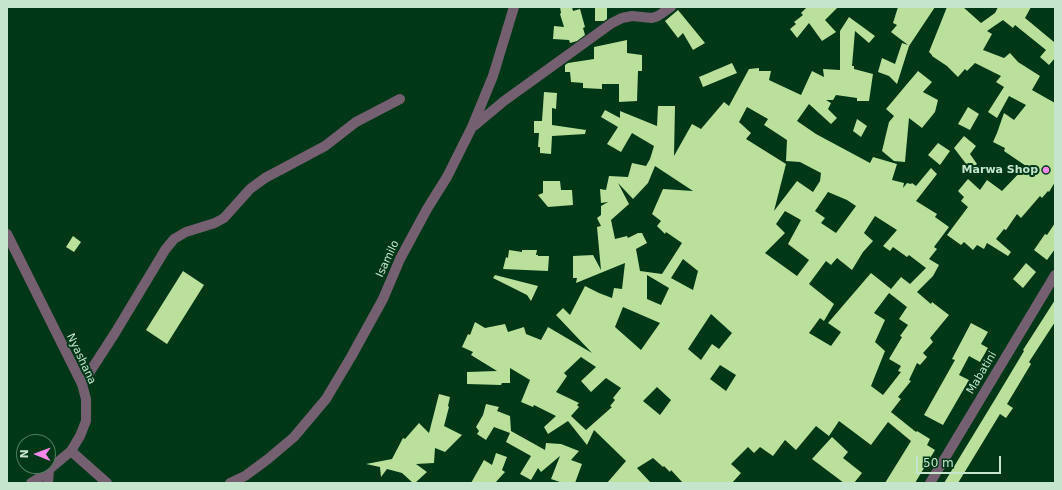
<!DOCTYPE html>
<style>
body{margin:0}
#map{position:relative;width:1062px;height:490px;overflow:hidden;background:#003717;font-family:"DejaVu Sans",sans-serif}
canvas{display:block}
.frame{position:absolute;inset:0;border:8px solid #c5e6cc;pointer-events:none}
.north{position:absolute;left:16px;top:434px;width:40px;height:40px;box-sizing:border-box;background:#003717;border:1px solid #4f7d5f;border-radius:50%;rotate:271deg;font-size:11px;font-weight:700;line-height:16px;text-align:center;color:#c5e6cc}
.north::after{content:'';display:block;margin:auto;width:14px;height:18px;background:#f888ea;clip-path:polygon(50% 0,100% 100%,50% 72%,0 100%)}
.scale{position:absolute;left:916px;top:456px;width:85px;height:18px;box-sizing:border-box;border:2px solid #c5e6cc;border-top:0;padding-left:5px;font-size:12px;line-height:14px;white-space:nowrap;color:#c5e6cc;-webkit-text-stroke:3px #003717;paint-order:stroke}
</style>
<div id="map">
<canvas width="1062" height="490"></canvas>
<div class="frame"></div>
<div class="north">N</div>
<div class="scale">50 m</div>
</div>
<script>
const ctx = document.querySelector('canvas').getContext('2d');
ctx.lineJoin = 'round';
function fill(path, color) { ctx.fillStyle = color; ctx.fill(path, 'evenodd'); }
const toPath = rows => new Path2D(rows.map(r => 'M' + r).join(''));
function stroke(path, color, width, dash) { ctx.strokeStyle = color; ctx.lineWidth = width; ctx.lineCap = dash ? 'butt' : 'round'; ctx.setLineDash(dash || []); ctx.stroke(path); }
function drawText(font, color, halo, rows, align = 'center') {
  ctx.font = font + ' "DejaVu Sans",sans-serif'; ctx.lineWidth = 4; ctx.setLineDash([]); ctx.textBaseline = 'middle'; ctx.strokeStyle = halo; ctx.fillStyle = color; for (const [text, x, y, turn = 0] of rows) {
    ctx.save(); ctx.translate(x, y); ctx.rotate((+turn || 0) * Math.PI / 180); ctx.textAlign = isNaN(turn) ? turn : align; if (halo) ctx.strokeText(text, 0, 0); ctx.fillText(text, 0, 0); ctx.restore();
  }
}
const building = toPath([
 [560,7,572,7,573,11,580,9,585,27,583,28,585,35,577,41,570,43,569,40,553,39,554,26,564,27,560,14,561,13],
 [595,7,607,7,607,19,604,21,595,21],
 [807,7,838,7,825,20,836,32,822,41,809,23,797,38,790,29,796,24,794,22,803,15,801,13],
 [898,7,935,7,909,46,897,84,889,76,878,72,882,58,895,64,902,43,908,45,891,32,897,25,893,23],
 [947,7,963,7,981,23,995,13,998,7,1031,7,1025,18,1054,42,1055,40,1055,58,1049,65,1040,57,1046,50,1015,25,1013,28,1003,20,987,31,992,34,983,50,1004,58,1010,53,1018,62,1040,76,1032,90,1055,103,1055,182,1049,192,1048,191,1042,198,1040,196,1021,218,1017,214,1006,230,1004,229,996,239,1011,252,1008,256,987,243,984,249,977,245,973,250,964,242,961,245,947,235,968,207,961,201,964,197,958,191,968,179,980,190,987,180,1002,191,1026,166,1004,151,1005,148,993,142,997,133,1004,113,1014,120,1026,105,1009,96,997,118,988,112,1004,87,996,82,1001,76,975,63,967,71,965,69,958,77,947,66,932,56,932,55,929,52],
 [678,10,705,43,693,50,683,33,678,38,665,21],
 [849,17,875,36,869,43,855,31,852,66,854,66,854,69,873,74,869,101,857,101,857,98,836,95,833,100,826,100,831,103,828,109,837,118,831,124,809,104,797,121,816,134,870,163,873,157,897,164,892,180,904,183,903,188,907,183,911,184,912,183,916,186,931,168,937,174,916,201,937,214,935,217,949,227,934,247,937,249,929,259,939,265,933,276,917,292,931,304,932,302,949,315,930,338,933,342,923,353,927,357,920,365,917,363,909,380,911,381,898,397,901,399,891,412,916,432,917,431,930,439,927,445,935,450,915,483,885,483,911,441,888,422,871,445,839,421,829,436,816,426,796,450,785,440,773,456,760,447,754,453,748,447,731,464,741,473,732,483,683,483,671,470,670,472,664,466,663,467,653,458,637,468,651,483,607,483,626,461,594,430,587,445,568,421,548,434,544,427,556,416,534,405,533,407,521,402,530,380,510,368,510,383,502,383,501,385,467,384,467,372,497,371,471,355,473,352,462,347,468,334,470,335,475,322,485,328,505,324,508,332,524,327,526,334,541,340,548,327,592,353,556,315,563,308,570,315,585,286,599,293,612,298,614,288,622,289,625,263,576,283,577,278,573,278,573,256,593,255,601,270,597,227,601,226,597,218,601,215,601,206,608,202,601,203,600,189,606,190,609,176,628,177,632,163,646,166,650,159,654,146,632,133,621,152,607,144,618,127,601,117,605,110,620,118,620,111,657,126,658,106,675,106,674,156,692,124,701,129,724,102,729,106,749,69,759,68,759,71,771,71,769,80,801,95,812,71,824,77,823,69,840,70,840,31],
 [747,107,768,119,764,125,787,140,786,161,800,162,821,173,820,181,813,192,797,181,774,211,786,164,746,139,751,133,739,122],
 [655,166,693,191,663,189,652,214,661,221,657,226,665,234,666,232,682,243,662,274,640,271,636,249,647,243,642,233,638,233,628,238,627,236,615,239,611,220,629,204,618,183,633,199,648,183],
 [828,192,847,200,856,206,836,233,821,223,825,218,815,211],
 [785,211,801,220,788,244,809,260,797,276,765,253,785,233,776,224],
 [875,216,897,230,883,246,890,251,893,247,907,257,909,255,926,268,910,284,901,277,891,289,871,273,828,323,841,332,831,346,809,333,820,318,824,321,834,304,809,284,826,261,831,265,837,258,852,270,863,252,873,241,864,233],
 [683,259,698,271,693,290,671,278],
 [647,275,669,288,661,305,647,299],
 [889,293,907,307,899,319,908,325,900,336,902,337,889,359,901,366,898,371,901,372,883,395,871,386,885,351,875,342,885,320,874,313],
 [623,307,660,323,641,350,615,327],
 [711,314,732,333,719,349,712,344,701,360,688,349],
 [581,357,596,367,581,381,591,392,606,378,621,388,613,398,615,400,610,406,612,407,586,430,571,416,579,407,577,405,579,403,556,392,567,376,564,373],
 [720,365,736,375,726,391,710,379],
 [657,387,671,400,660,415,643,401],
 [627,40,627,53,642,55,642,71,638,71,637,101,619,102,619,84,602,84,602,89,583,88,583,83,571,82,570,72,565,72,565,65,568,63,594,59,594,47],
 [732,63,737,73,703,87,699,77],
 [918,71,932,82,923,92,938,100,935,112,922,128,909,118,905,162,894,161,882,151,889,122,894,116,886,109],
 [544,92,557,93,556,109,552,108,552,125,586,130,585,134,552,136,551,154,540,153,540,147,538,147,539,133,534,133,534,121,542,121],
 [968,107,979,114,970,130,958,124],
 [857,119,867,126,861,137,853,131],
 [964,136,976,146,970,154,977,164,970,169,954,148],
 [938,143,950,151,940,165,928,155],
 [543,181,560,181,561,190,572,190,573,205,548,207,538,195,543,193],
 [1055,223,1055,249,1047,260,1034,250,1045,234,1047,235],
 [73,236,81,242,74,252,66,247],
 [509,250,522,252,522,250,537,250,536,255,538,255,538,256,549,256,548,271,503,269,506,257,508,258],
 [1026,263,1036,272,1023,288,1013,279],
 [183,271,204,285,167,344,146,330],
 [495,275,538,286,531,301,527,295,493,278],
 [1055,300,1055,322,1029,362,1031,364,1007,404,1013,408,1006,418,1000,414,958,483,944,483,994,401,1024,351,1023,350],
 [971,323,988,332,981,344,988,348,980,362,969,356,959,375,969,380,943,425,924,415,955,360,952,359],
 [439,394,450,397,448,406,449,407,444,426,462,435,445,452,435,448,434,463,416,464,427,472,415,483,413,483,402,473,387,469,381,477,380,467,366,464,392,459,403,438,405,439,419,423,429,433],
 [486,404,499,407,497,411,510,416,511,431,545,450,546,443,561,444,579,451,571,460,582,464,575,483,563,483,551,479,560,456,541,472,538,468,531,480,520,474,531,456,506,442,510,433,494,427,486,440,477,434,479,431,476,427,483,415],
 [832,437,848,452,843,458,862,473,854,483,844,483,812,459],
 [496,453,507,457,502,470,505,472,495,483,471,483,484,460,492,465]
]);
const minor = toPath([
 [474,126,504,101,612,23,622,18,632,16,652,18,658,16,671,7],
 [82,384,115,333,165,250,174,239,186,232,215,223,224,218,250,189,265,178,325,146,356,122,400,99],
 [71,451,107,483],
 [48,483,49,469],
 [230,483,245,476,268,459,294,437,326,399,351,357,383,299,400,259,427,209,447,177,472,127,493,76,514,7],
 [930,483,1055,275]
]);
const tertiary = toPath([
 [7,234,82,384,86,399,86,421,80,436,71,451,39,478,31,483]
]);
const markers = [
 [1046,170,4,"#f888ea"]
];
const poiNames = [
 ["Marwa Shop",1038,170]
];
const streetNames = [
 ["Isamilo",388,259,-65],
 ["Nyashana",81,359,65],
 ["Mabatini",982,373,-59]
];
fill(building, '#bae09b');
stroke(minor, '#756071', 10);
stroke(tertiary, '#756071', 10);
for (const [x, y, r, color] of markers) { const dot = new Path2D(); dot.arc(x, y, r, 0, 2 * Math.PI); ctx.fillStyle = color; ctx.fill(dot); stroke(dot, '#003717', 1.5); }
drawText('bold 11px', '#c5e6cc', '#003717', poiNames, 'right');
drawText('11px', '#c5e6cc', '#003717', streetNames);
</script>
